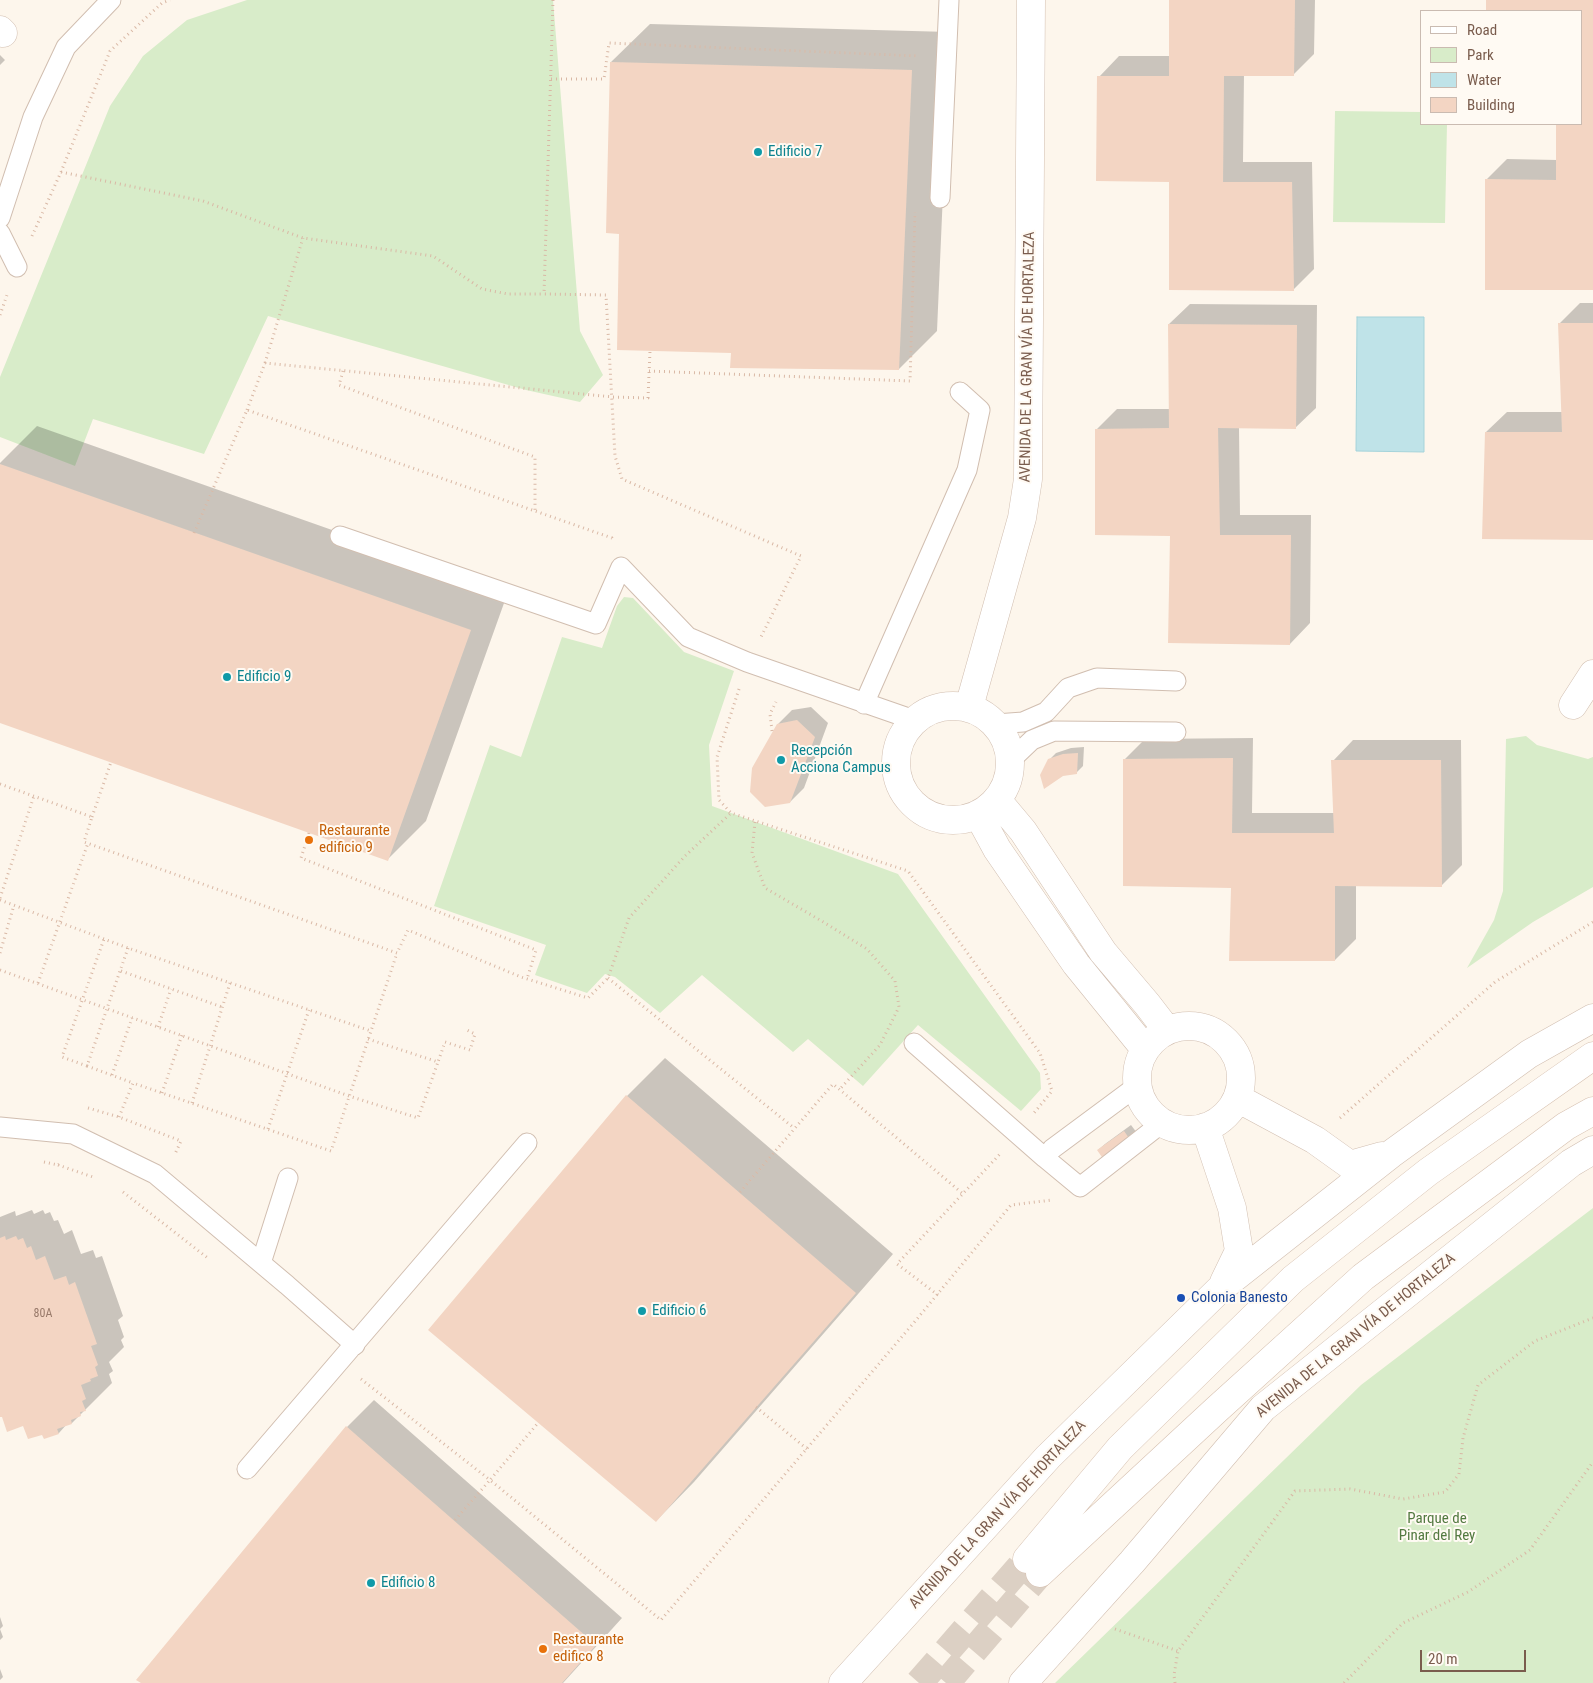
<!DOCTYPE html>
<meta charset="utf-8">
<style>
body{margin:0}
#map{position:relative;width:1593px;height:1683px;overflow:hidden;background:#fdf6ec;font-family:"Roboto Condensed",sans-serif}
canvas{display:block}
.legend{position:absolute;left:1420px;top:10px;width:162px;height:115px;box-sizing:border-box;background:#fffaf3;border:1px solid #cabbb1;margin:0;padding:6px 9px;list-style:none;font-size:15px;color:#7a5c4d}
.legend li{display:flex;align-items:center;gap:10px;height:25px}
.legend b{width:25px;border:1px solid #cabbb1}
.scale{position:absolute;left:1420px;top:1650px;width:106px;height:22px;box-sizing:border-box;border:2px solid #7a5c4d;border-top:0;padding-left:6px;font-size:15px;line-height:18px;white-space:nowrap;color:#7a5c4d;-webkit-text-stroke:4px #fffaf3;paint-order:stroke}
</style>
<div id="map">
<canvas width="1593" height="1683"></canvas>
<ul class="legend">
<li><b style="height:6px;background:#fff"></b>Road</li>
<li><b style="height:14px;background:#d8ecc9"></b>Park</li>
<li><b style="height:14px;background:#bfe3e8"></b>Water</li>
<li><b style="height:14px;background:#f3d5c3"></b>Building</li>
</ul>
<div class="scale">20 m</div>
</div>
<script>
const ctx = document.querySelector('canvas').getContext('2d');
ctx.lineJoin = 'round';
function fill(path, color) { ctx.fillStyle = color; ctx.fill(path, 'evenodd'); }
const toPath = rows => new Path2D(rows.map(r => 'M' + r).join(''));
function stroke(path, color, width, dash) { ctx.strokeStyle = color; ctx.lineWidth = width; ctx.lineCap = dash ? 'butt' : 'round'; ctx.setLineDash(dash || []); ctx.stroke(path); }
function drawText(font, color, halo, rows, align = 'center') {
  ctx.font = font + ' "Roboto Condensed",sans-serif'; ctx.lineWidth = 4; ctx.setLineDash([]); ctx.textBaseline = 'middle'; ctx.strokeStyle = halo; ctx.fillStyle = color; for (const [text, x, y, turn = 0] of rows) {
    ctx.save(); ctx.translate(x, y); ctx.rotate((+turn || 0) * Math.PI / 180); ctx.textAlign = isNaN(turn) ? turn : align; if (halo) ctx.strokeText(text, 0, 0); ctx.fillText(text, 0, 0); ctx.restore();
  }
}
const green = toPath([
 [247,0,553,0,580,331,603,375,580,402,526,390,268,316,204,454,93,419,75,466,0,437,0,377,110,106,143,56,187,20],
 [1335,111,1422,112,1422,124,1447,124,1445,223,1333,222],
 [624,597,633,598,684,652,734,671,709,745,712,806,898,874,1040,1073,1041,1089,1021,1111,918,1025,863,1086,808,1039,793,1052,702,975,660,1013,615,977,605,974,587,993,535,975,546,945,434,906,490,745,521,757,562,637,602,648,617,606],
 [1526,736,1537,745,1588,759,1593,757,1593,887,1533,922,1467,968,1494,920,1503,891,1506,739],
 [1593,1208,1593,1683,1055,1683,1361,1385]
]);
const water = toPath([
 [1357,317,1424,317,1424,452,1356,451,1357,317]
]);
const shadow = toPath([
 [1171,0,1315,0,1314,54,1294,74,1244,74,1243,162,1312,162,1314,269,1293,290,1170,181,1099,77,1119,56,1170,56],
 [1487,0,1593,0,1593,289,1486,180,1507,159,1558,160,1557,124,1582,124,1582,11,1487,11],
 [650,24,950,32,937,331,899,369,733,352,620,233,607,232,611,62],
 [0,55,5,60,0,65],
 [1580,303,1593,303,1593,539,1486,432,1507,412,1562,412,1559,324],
 [1190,304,1317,305,1316,408,1295,428,1239,427,1240,515,1311,515,1310,623,1290,644,1171,534,1096,430,1117,409,1170,409,1169,324],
 [37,426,508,592,426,821,388,859,0,722,0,463],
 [811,707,828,723,804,788,790,802,778,724,792,710],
 [1253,738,1252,813,1334,813,1333,761,1353,740,1461,740,1462,865,1442,885,1356,885,1356,939,1335,960,1232,887,1125,759,1145,739],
 [1084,747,1083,766,1076,773,1049,760,1056,753,1071,748],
 [665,1058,893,1254,694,1482,656,1521,430,1330,627,1096],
 [1131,1125,1137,1133,1131,1140,1098,1150,1105,1144],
 [32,1210,34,1214,43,1210,45,1214,50,1212,54,1221,58,1220,64,1234,72,1230,81,1254,93,1250,96,1258,102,1256,123,1316,118,1320,124,1337,121,1340,124,1347,109,1362,113,1371,109,1374,112,1383,72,1423,67,1424,59,1433,44,1438,43,1433,3,1415,0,1416,0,1217,15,1211,16,1216],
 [374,1400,622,1618,563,1683,143,1683,347,1427],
 [0,1617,3,1626,0,1629],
 [0,1629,3,1637,0,1640],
 [0,1669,3,1677,0,1680]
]);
const building = toPath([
 [1169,0,1295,0,1294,76,1224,76,1223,182,1292,182,1294,291,1169,290,1169,182,1096,181,1097,76,1169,76],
 [1486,0,1593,0,1593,290,1485,290,1485,179,1556,180,1556,124,1582,124,1582,11,1486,11],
 [610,62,912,70,899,370,730,368,731,353,617,350,619,234,606,233],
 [1558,323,1593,323,1593,540,1482,539,1485,432,1562,432],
 [1168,324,1297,325,1296,429,1218,428,1220,535,1291,535,1290,645,1168,643,1170,536,1095,535,1095,429,1169,428],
 [0,464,471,630,388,861,0,723],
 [797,720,815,737,809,753,790,803,765,807,750,792,752,768,777,724],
 [1078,753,1077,774,1063,776,1044,789,1040,775,1048,759,1063,754],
 [1233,758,1232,833,1334,833,1331,760,1441,760,1442,887,1335,886,1335,961,1229,961,1231,888,1123,886,1123,759],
 [626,1095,856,1293,656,1522,428,1330],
 [1124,1131,1131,1141,1104,1160,1097,1150],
 [5,1236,6,1240,16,1236,18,1240,23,1238,27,1248,31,1246,36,1260,45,1256,54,1280,66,1276,69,1285,75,1282,97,1344,91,1346,98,1365,95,1367,98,1376,90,1379,91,1381,81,1385,86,1399,82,1401,86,1411,80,1412,81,1416,71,1420,72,1424,57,1429,59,1434,44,1439,42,1435,28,1439,23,1426,7,1432,2,1417,0,1417,0,1238],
 [346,1426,596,1645,562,1683,141,1683,136,1680]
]);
const secondaryTunnel = toPath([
 [919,1683,1027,1559],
 [946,1683,1040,1573]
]);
const path = toPath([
 [553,0,544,294,606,295,615,456,622,479,801,556,761,637],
 [551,79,604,79,609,43,919,56],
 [61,172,203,201,303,238,433,256,482,289,508,294,544,294],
 [32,236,61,172,110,51,162,3,170,0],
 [0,315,8,292],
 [265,363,303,238],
 [343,371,339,385,535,457,535,511],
 [649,371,910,381,915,212],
 [247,410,265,363,613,397,648,398,650,351],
 [194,533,247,410,612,538,613,540],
 [739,689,717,757,719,800,731,813,908,871,1040,1053,1052,1091,1034,1113],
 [772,731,770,714,776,702],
 [0,784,92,817,84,842,397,953,408,930,521,977,588,998,608,978,629,918,685,856,731,813],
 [92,817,111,762],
 [755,822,752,853,765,888,820,920,867,949,895,981,899,1007,880,1045,839,1090],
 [309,833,301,858,536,950,527,979],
 [0,898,34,796],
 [0,900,128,948,371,1031],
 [128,948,87,1066,133,1083],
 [0,953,14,905],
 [0,970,349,1096,418,1118,438,1062],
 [121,971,222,1007],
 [608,978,794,1128],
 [38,983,88,843],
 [158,1027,171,989],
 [368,1039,438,1062,445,1042,470,1050,475,1034,465,1029],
 [87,1066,62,1057,104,939],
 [112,1075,132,1018],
 [162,1093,182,1035],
 [192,1103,230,983],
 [88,1108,119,1117,181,1141,175,1154],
 [119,1117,133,1083,331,1151,397,953],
 [1340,1118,1495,982,1593,922],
 [268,1129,309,1010],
 [44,1162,58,1165,59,1164],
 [58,1165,93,1177],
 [123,1192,209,1259],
 [740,1192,833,1084,962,1193],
 [938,1295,897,1264,1000,1154],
 [361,1379,490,1480,538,1423],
 [756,1407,807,1449],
 [455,1520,490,1480,661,1620,917,1319,1011,1205,1052,1200],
 [1115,1629,1178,1651],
 [1175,1683,1174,1675,1178,1651,1295,1491,1350,1489,1403,1499,1445,1492,1459,1474,1463,1438,1478,1385,1535,1341,1593,1318],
 [1344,1683,1403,1623,1468,1592,1530,1550,1593,1462]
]);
const lane = toPath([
 [940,198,949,0],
 [0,218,33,117,66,47,111,0],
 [0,233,17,267],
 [340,536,596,624,621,567,688,637,747,662,914,720],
 [864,704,967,470,980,410,960,392],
 [996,724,1023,722,1046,712,1068,688,1097,678,1176,681],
 [1010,761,1032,740,1054,731,1176,732],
 [914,1043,1045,1158],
 [1137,1086,1052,1149,1045,1158,1080,1187,1162,1123],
 [0,1127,73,1134,155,1174,287,1285,355,1345],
 [261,1263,288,1178],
 [247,1469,527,1143]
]);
const street = toPath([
 [0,30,3,33],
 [1573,705,1593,674],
 '896 763a57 57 0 1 1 114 0a57 57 0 1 1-114 0Z',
 [969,707,1022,518,1028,479,1031,0],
 [997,800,1023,831,1103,952,1147,1004,1167,1030],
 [978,814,997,849,1076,964,1145,1049],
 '1137 1078a52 52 0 1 1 104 0a52 52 0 1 1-104 0Z',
 [1237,1098,1315,1140,1350,1165,1382,1156],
 [1205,1127,1232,1208,1239,1251,1224,1282],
 [843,1683,1048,1457,1221,1288,1391,1154,1529,1054,1593,1018],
 [1023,1683,1132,1562,1263,1408,1571,1163,1593,1150]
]);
const secondary = toPath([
 [1027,1559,1120,1448,1293,1279,1428,1172,1593,1056],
 [1040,1573,1216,1410,1363,1277,1566,1126,1593,1111]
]);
const markers = [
 [758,152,5,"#0f9aa8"],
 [227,677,5,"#0f9aa8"],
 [781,760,5,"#0f9aa8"],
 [309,840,5,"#e8710a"],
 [1181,1298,5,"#1a4fb4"],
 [642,1311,5,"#0f9aa8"],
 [371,1583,5,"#0f9aa8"],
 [543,1649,5,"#e8710a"]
];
const numberNames = [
 ["80A",43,1314]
];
const cultureNames = [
 ["Edificio 7",768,152],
 ["Edificio 9",237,677],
 ["Recepción",791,751],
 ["Acciona Campus",791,768],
 ["Edificio 6",652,1311],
 ["Edificio 8",381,1583]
];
const streetNames = [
 ["AVENIDA DE LA GRAN VÍA DE HORTALEZA",1028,357,-89],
 ["AVENIDA DE LA GRAN VÍA DE HORTALEZA",1356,1336,-39],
 ["AVENIDA DE LA GRAN VÍA DE HORTALEZA",998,1515,-47]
];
const foodNames = [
 ["Restaurante",319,831],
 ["edificio 9",319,848],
 ["Restaurante",553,1640],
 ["edifico 8",553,1657]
];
const transitNames = [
 ["Colonia Banesto",1191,1298]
];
const parkNames = [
 ["Parque de",1437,1519],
 ["Pinar del Rey",1437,1536]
];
fill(green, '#d8ecc9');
fill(water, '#bfe3e8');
stroke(water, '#a5d3da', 1);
fill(shadow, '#0003');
fill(building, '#f3d5c3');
stroke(secondaryTunnel, '#dcd0c4', 28, [28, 14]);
stroke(lane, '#d1beb0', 21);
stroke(street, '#d1beb0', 29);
stroke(secondary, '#d6c0b0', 29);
stroke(path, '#d9b8a5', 3, [1, 4]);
stroke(lane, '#fff', 19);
stroke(street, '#fff', 28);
stroke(secondary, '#fff', 28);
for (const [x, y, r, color] of markers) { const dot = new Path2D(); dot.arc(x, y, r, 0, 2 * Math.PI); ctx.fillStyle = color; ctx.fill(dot); stroke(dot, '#fffaf3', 2); }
drawText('12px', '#987a6a', null, numberNames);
drawText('15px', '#0d838f', '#fffaf3', cultureNames, 'left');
drawText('15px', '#7a5c4d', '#fffaf3', streetNames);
drawText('15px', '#c56008', '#fffaf3', foodNames, 'left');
drawText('15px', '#164399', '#fffaf3', transitNames, 'left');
drawText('15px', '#537a41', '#fffaf3', parkNames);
</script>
